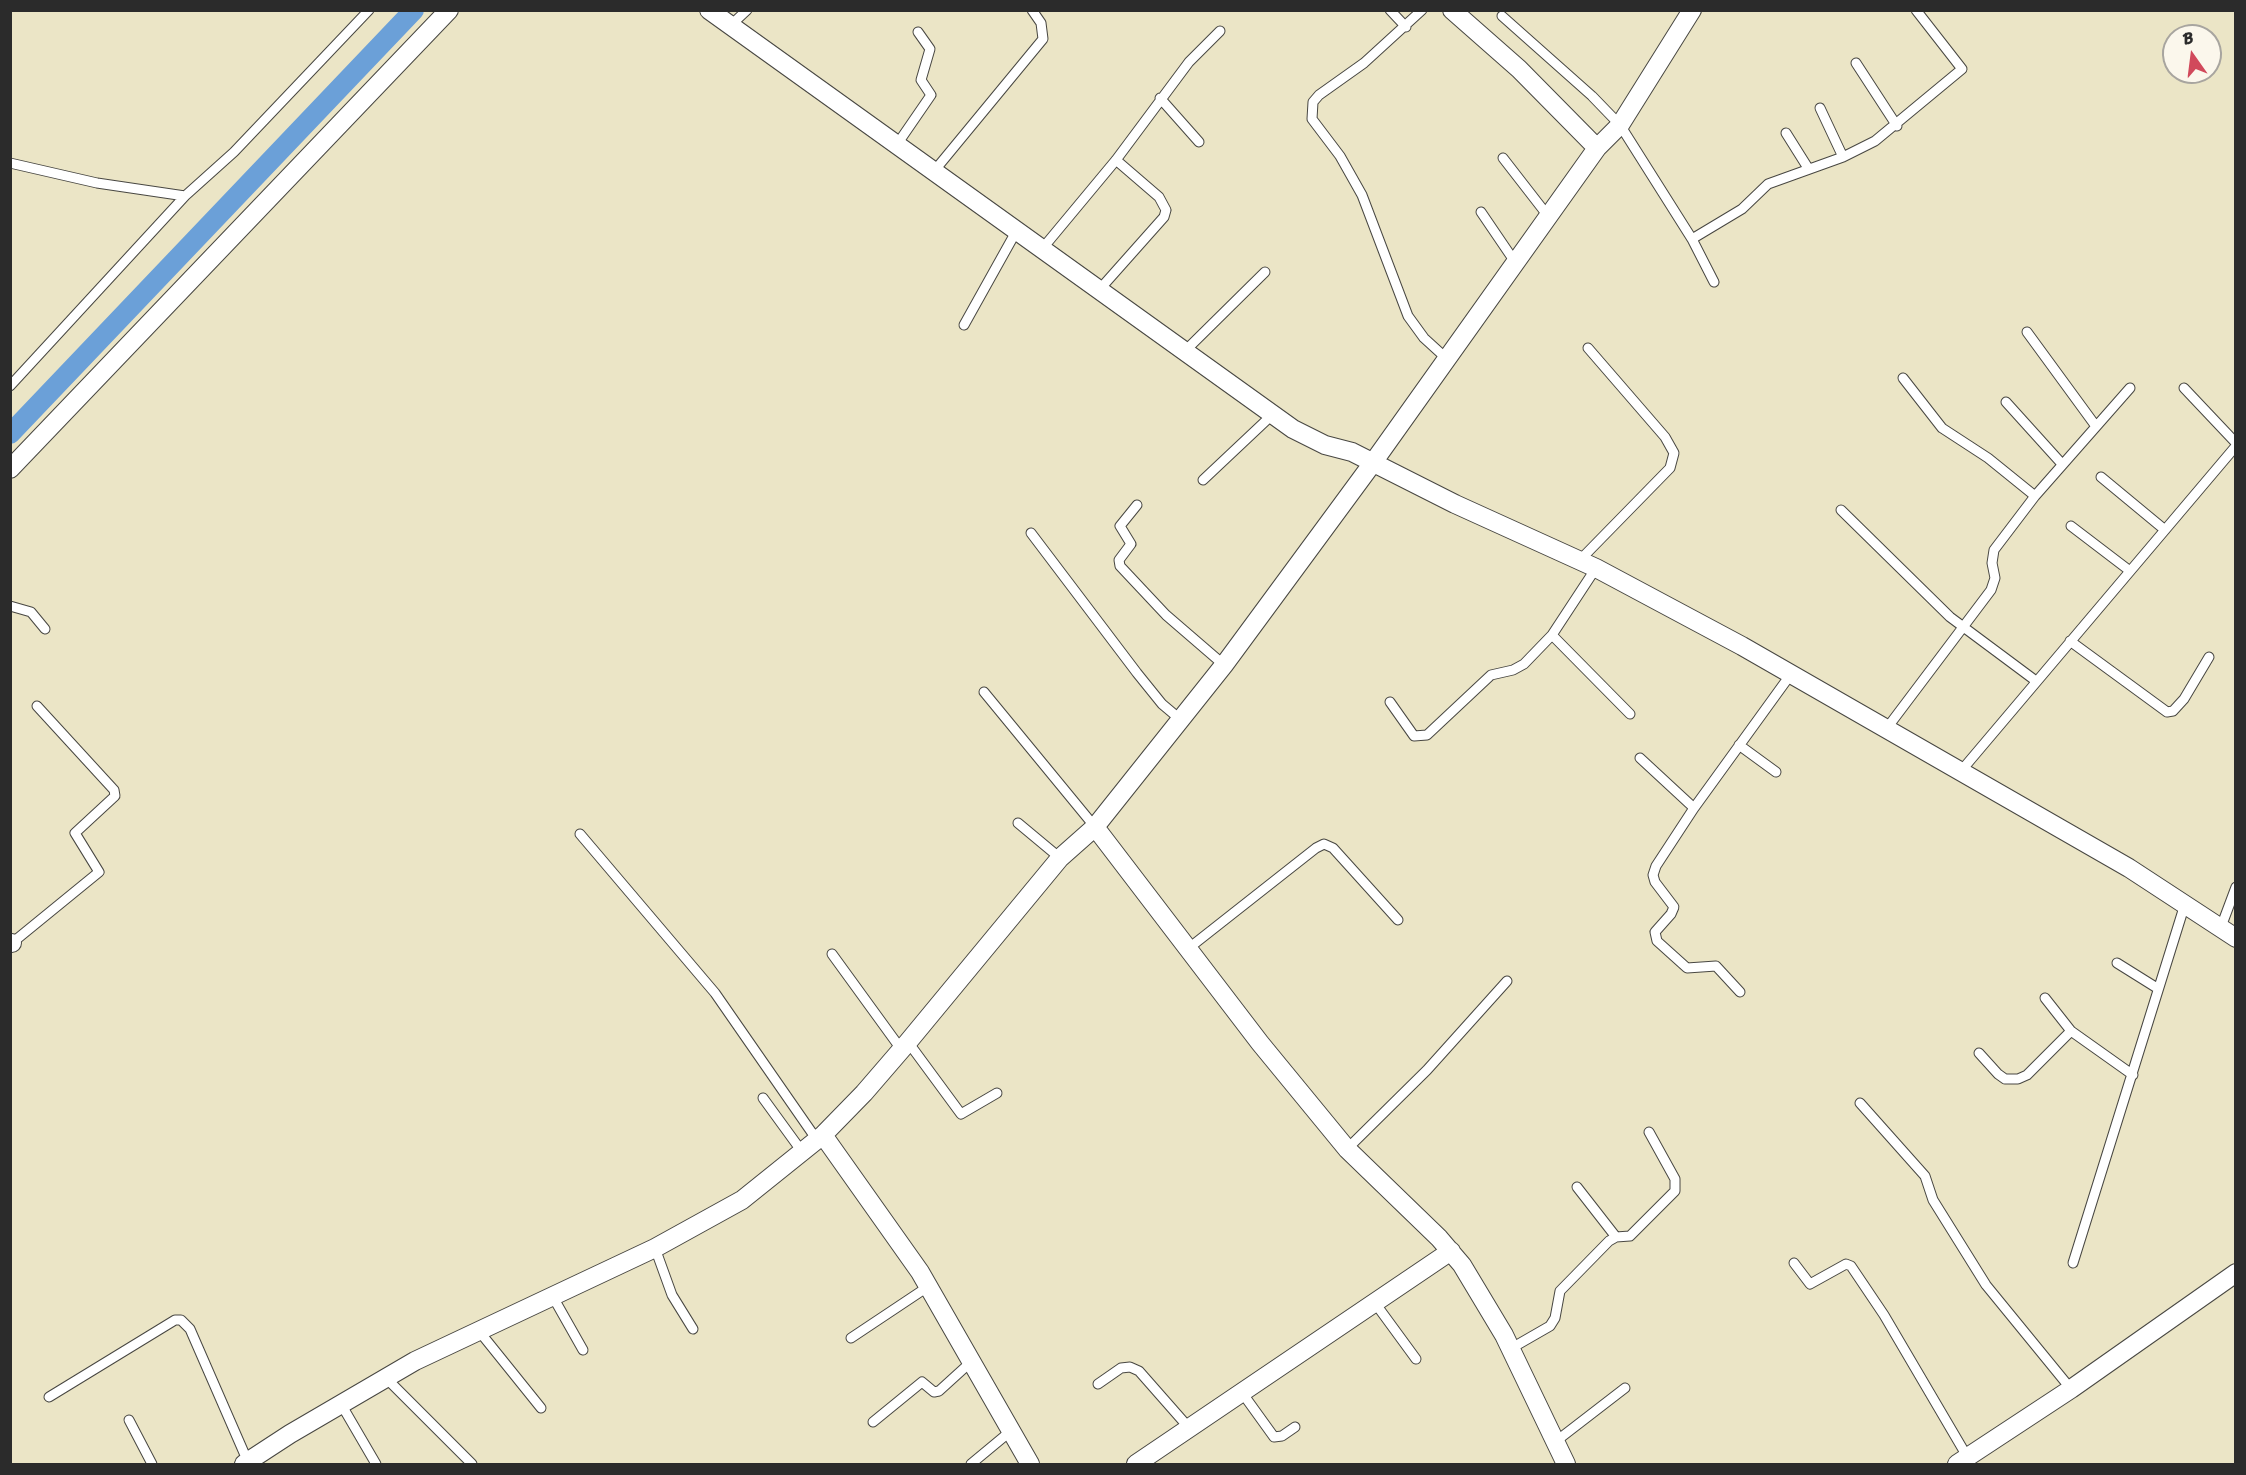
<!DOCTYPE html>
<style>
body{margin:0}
#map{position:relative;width:2246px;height:1475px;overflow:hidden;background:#ebe5c6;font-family:Sriracha,sans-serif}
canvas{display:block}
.frame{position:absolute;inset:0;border:12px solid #2b2b2b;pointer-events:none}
.north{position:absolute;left:2162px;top:24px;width:60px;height:60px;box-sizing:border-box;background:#fbf7ec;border:2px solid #a8a59f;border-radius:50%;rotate:346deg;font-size:16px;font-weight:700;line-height:24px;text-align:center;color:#2b2b2b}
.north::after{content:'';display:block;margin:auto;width:21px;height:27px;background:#d1495b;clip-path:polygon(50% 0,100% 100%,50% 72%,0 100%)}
</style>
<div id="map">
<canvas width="2246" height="1475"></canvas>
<div class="frame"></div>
<div class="north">B</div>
</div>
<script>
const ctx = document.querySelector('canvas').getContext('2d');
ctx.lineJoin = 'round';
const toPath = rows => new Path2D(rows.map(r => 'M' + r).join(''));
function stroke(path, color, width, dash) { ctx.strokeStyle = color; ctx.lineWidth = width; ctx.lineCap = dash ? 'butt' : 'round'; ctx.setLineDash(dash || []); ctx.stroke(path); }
const canal = toPath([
 [10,434,414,10]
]);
const lane = toPath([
 [1390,10,1406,27],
 [1422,10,1364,63,1319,95,1313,102,1312,119,1340,156,1362,195,1408,316,1424,338,1447,359],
 [1502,16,1592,96,1620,125,1692,239,1742,209,1768,184,1843,157,1875,141,1962,69,1916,10],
 [731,25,747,10],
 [1856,63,1897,126],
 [1160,98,1199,142],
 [1820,108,1843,157],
 [1786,133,1808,168],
 [898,143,931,95,921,80,930,49,918,32],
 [1503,158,1548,216],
 [10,163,97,183,185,196,234,152,369,10],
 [935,170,1043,39,1041,23,1032,10],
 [1481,212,1515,262],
 [1692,239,1714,282],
 [1042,249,1116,160,1189,62,1220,31],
 [1100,289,1164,217,1166,210,1159,197,1116,160],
 [964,325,1017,230],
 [2027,332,2095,425],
 [1185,351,1265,272],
 [1903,378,1942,428,1988,458,2035,496],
 [10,386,185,196],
 [2184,388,2236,443],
 [2006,402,2062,464],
 [2101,477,2165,530],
 [1203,480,1272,415],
 [1137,505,1120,526,1131,544,1119,560,1120,566,1166,615,1224,665],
 [1841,510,1950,617,2036,681],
 [2071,526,2130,571],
 [1031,533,1137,673,1162,704,1181,720],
 [1580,560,1670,468,1674,453,1665,437,1588,348],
 [10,606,31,612,45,629],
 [1552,635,1630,714],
 [2070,641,2167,712,2173,711,2184,699,2209,657],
 [984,692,1095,827],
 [1390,702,1414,736,1427,735,1491,675,1513,670,1524,664,1552,635,1596,568],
 [1887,728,1991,590,1995,578,1992,563,1994,550,2035,496,2130,388],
 [1739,745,1776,772],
 [1640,758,1694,808],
 [1961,771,2236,446],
 [1018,823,1060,858],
 [580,834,715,993,817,1140],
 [2221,927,2236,887],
 [12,943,99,872,75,833,115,796,114,790,37,706],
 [1189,948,1316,848,1324,844,1333,848,1398,920],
 [832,954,901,1049],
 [2117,963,2157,988],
 [1740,992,1716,966,1687,968,1657,941,1655,932,1671,914,1674,907,1655,882,1653,875,1656,866,1694,808,1791,674],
 [2045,998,2071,1031,2133,1075],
 [908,1042,961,1114,997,1093],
 [1979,1053,1998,1074,2005,1079,2018,1079,2027,1075,2071,1031],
 [763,1098,803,1153],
 [1860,1103,1925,1176,1933,1200,1986,1285,2071,1389],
 [1347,1149,1427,1070,1507,981],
 [1577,1187,1616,1237],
 [655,1248,672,1295,693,1329],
 [1794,1263,1810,1284,1846,1264,1851,1266,1884,1315,1968,1458],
 [2073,1263,2185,904],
 [553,1297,583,1350],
 [1375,1303,1416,1359],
 [479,1331,541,1408],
 [851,1338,929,1286],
 [1510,1349,1550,1326,1555,1318,1560,1291,1609,1241,1616,1237,1630,1236,1675,1191,1675,1179,1649,1132],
 [386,1378,472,1464],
 [1098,1384,1121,1368,1130,1367,1139,1371,1190,1429],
 [1243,1394,1274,1437,1282,1436,1295,1427],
 [49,1397,175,1320,181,1320,190,1329,248,1462],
 [341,1404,376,1464],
 [129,1420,152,1464],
 [873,1422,922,1382,934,1392,939,1391,972,1361],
 [1555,1442,1625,1388],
 [971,1464,1012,1430]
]);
const street = toPath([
 [709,10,1293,429,1325,445,1352,452,1455,504,1596,568,1742,646,2129,868,2236,938],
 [1452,10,1519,69,1597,148],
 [10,469,449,10],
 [1095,827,1260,1043,1347,1149,1439,1238,1462,1265,1504,1335,1566,1464],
 [10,943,12,943],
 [823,1135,920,1272,1030,1464],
 [244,1464,290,1434,415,1361,655,1248,742,1200,823,1135,864,1093,908,1042,1060,858,1095,827,1224,665,1372,464,1597,148,1620,125,1692,10],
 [1136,1464,1451,1251],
 [1957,1464,2071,1389,2236,1273]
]);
stroke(canal, '#6ba0d8', 20);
stroke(lane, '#484742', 11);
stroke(street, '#484742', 20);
stroke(lane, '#fff', 9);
stroke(street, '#fff', 18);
</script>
